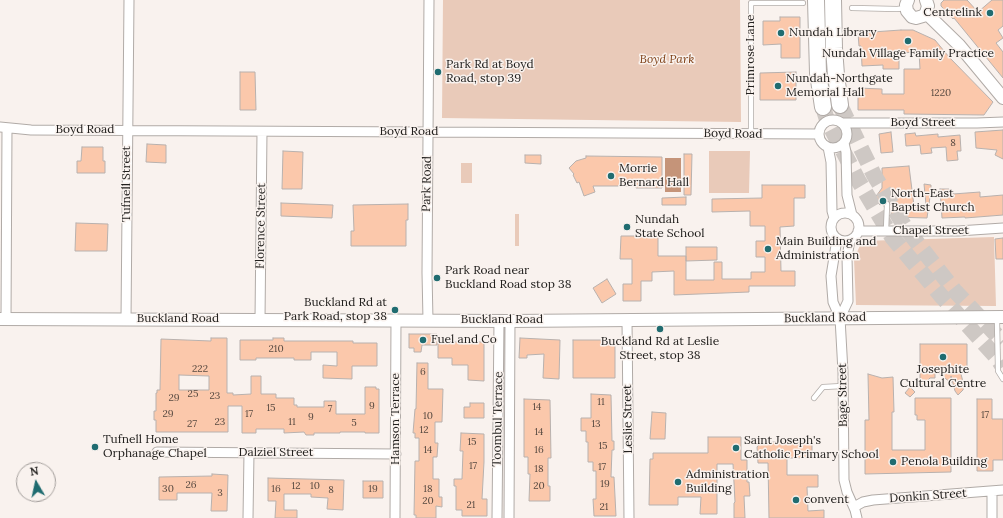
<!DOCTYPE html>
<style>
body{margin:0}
#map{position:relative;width:1003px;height:518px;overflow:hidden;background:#f9f2ee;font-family:Lora,serif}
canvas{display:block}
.north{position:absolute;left:16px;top:462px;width:40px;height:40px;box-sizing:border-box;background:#f9f2ee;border:1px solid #a39e9b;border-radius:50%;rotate:351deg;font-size:11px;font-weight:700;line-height:16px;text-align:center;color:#22201e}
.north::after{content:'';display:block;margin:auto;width:14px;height:18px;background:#206c70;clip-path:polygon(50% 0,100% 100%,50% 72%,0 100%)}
</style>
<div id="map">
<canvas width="1003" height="518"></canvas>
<div class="north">N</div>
</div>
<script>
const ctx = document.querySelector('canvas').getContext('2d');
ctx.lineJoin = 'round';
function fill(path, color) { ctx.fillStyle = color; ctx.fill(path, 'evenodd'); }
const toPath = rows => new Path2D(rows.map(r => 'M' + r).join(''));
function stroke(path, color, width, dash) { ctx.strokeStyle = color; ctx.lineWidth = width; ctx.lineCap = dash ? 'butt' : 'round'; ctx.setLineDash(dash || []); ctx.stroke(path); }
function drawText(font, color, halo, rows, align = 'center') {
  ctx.font = font + ' Lora,serif'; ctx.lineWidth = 3; ctx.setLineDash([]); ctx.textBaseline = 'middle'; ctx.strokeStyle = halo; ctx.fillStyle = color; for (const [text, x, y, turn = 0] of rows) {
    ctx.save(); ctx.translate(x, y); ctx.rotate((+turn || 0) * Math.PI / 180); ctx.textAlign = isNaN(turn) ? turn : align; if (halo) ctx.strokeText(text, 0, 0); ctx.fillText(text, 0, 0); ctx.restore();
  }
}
const green = toPath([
 [443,0,740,0,741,122,442,118],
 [709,151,750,151,749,193,709,193],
 [461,163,472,163,472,183,461,183],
 [515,214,519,214,519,246,515,246],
 [994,237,996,306,856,305,854,259,862,241]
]);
const water = toPath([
 [665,158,681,158,681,192,665,192]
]);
const building = toPath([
 [944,0,967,0,978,12,992,0,1003,0,1003,26,998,30,1003,38,996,43,1003,52,1003,78,954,18,953,19,941,6,941,3,944,0],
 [780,17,800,17,800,58,781,58,781,44,763,45,763,21,780,21,780,17],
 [901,30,913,30,935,40,949,57,993,102,984,115,904,114,904,110,858,110,858,88,882,89,882,94,904,94,904,69,920,69,919,52,899,53,899,69,883,69,883,65,862,66,861,46,859,46,858,33,901,30],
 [240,72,255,72,256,110,240,110,240,72],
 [796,72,796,100,760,100,760,73,796,72],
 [1003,130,1003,159,995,155,997,150,976,148,975,132,1003,130],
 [891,132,893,152,881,153,879,134,891,132],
 [915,133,916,136,938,134,938,137,960,135,961,151,957,151,958,160,947,161,946,147,931,148,932,153,921,154,920,145,906,146,905,134,915,133],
 [147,144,166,145,166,163,146,162,147,144],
 [82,147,103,147,103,161,105,161,105,173,77,173,77,161,81,161,82,147],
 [283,151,303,152,302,189,282,189,283,151],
 [684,154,692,154,691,195,684,195,684,154],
 [525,155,541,155,541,164,525,163,525,155],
 [586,156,662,157,662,188,636,188,636,186,593,186,595,192,584,196,579,182,577,183,573,175,574,174,569,168,576,161,586,158,586,156],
 [909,166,914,206,926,205,924,184,931,185,931,190,927,218,891,217,892,196,880,205,874,199,882,188,882,168,909,166],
 [762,185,805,185,805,198,794,198,794,226,780,227,781,271,795,271,795,286,749,286,749,292,674,295,674,271,652,272,652,281,641,281,641,301,623,301,623,284,632,284,632,259,620,259,621,236,658,236,658,256,686,256,686,280,714,280,714,262,722,262,722,279,751,279,751,272,765,272,765,257,756,257,756,241,765,241,765,226,750,226,750,211,712,212,712,199,762,198,762,185],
 [940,189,949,189,950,192,953,192,953,194,980,192,980,197,1003,195,1003,215,965,218,965,217,942,218,940,189],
 [686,197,686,205,662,205,662,198,686,197],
 [281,203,333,205,332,218,281,216,281,203],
 [408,204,408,220,406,220,406,246,351,246,351,231,354,231,353,205,408,204],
 [76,223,108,224,107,251,75,251,76,223],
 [1003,238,1003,259,996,259,995,239,1003,238],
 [686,247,717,247,717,260,686,261,686,247],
 [607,279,616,294,602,303,593,288,607,279],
 [409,334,437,334,437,345,422,345,421,352,414,352,414,348,409,348,409,334],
 [211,338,227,338,227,393,233,393,233,395,251,394,251,376,261,376,261,394,276,394,276,398,294,398,294,405,297,405,297,407,324,407,324,401,336,401,336,414,365,414,365,387,376,387,376,389,379,389,379,433,365,433,365,432,340,432,340,433,314,433,314,435,306,435,304,432,284,433,284,429,256,429,256,433,242,433,242,406,228,406,228,432,156,432,156,420,154,420,154,411,156,411,156,393,157,393,157,390,160,390,161,339,211,341,211,338],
 [179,375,209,376,209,390,179,390,179,375],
 [273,338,284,338,284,341,353,341,353,343,377,343,377,366,352,366,352,379,323,378,323,365,337,366,337,352,311,352,311,360,294,360,294,358,256,358,256,360,240,360,240,340,273,340,273,338],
 [520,338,560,340,559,379,543,378,544,354,527,355,527,358,519,358,520,338],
 [573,340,615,340,615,378,573,378,573,340],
 [452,342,484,342,484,381,468,380,468,365,452,365,452,358,438,358,438,343,452,343,452,342],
 [920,344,967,344,967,370,960,370,964,386,963,390,958,395,955,391,951,376,951,383,935,370,935,378,930,378,920,388,920,344],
 [417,363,428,363,428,389,443,389,442,422,435,422,435,443,438,443,437,457,433,457,433,479,439,479,439,497,442,497,442,507,436,506,436,518,416,518,416,515,414,515,415,461,419,461,419,438,415,438,415,433,413,433,415,409,416,409,417,363],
 [868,374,882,378,893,377,894,412,892,412,892,450,925,450,925,420,917,420,917,415,915,415,915,398,951,398,951,472,865,474,865,420,869,420,868,374],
 [910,387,915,392,910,397,905,393,910,387],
 [591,394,611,395,612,441,614,441,614,450,612,450,611,477,614,477,616,516,594,516,593,499,596,499,596,471,593,471,593,462,588,462,588,442,586,442,586,431,581,431,581,418,591,418,591,394],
 [524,399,550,400,551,458,548,458,548,486,550,486,550,501,529,501,530,474,528,474,528,457,524,457,524,399],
 [977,399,992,399,992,419,1003,419,1003,460,993,460,993,471,977,471,977,399],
 [470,403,484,403,484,418,464,418,464,407,470,407,470,403],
 [652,412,666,413,665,439,650,439,652,412],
 [461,433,484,434,484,462,482,499,487,499,487,516,462,516,462,510,456,510,456,486,454,486,454,479,462,479,463,451,460,451,461,433],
 [708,437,741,437,741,460,747,460,747,482,749,482,750,496,744,496,745,518,734,518,734,503,735,502,733,464,717,464,717,514,700,514,701,497,678,497,678,505,649,505,650,459,653,459,653,453,708,453,708,437],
 [761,442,812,442,812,458,787,458,787,475,818,475,818,487,807,487,808,511,824,510,824,518,769,518,768,463,758,463,757,447,761,442],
 [212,474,228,475,227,511,211,511,212,493,177,493,177,500,159,500,159,477,212,476,212,474],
 [268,478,344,480,343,510,327,509,328,498,311,497,311,494,284,494,284,510,297,510,297,518,275,518,276,501,268,501,268,478],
 [363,481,383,481,383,498,363,498,363,481]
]);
const trunkTunnel = toPath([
 [840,105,874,175,905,227,954,290,1003,342],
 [823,107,827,120,858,180,892,237,943,298,998,359,1003,367]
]);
const service = toPath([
 [852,8,897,9,906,8],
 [751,134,751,3,803,3],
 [886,231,887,204],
 [997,319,998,371,1003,379],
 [814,398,823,387,843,386]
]);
const minor = toPath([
 '819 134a14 14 0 1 1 28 0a14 14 0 1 1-28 0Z',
 [842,123,977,123,1003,122],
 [0,127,31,130,819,134],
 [844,143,846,152,847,195,852,215],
 [828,147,831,162,832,211,834,218],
 '831 227a14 14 0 1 1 28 0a14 14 0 1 1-28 0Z',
 [858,231,958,231,1003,228],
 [837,239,831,276,833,302,840,318,843,372,844,480,847,492,855,510,857,518],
 [840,318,848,301,847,257,850,240],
 [6,319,7,128],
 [126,319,129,0],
 [260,319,262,132],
 [428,320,427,273,429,0],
 [627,320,629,518],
 [157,452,396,454],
 [854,507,863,502,873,500,1003,490],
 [248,518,249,453],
 [395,518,396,319],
 [497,518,499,320],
 [509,518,510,321],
 [992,518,992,491]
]);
const tertiary = toPath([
 [908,0,906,5,907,11,912,17,916,18,923,16,926,13,928,6,926,0],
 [926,13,959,45,1003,98],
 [0,319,510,321,1003,317]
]);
const trunk = toPath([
 [816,0,818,73,823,107],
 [833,0,834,48,836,75,840,105]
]);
const markers = [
 [990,13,4,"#206c70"],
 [781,33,4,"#206c70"],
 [908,41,4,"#206c70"],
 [438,72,4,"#206c70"],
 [778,86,4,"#206c70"],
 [611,176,4,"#206c70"],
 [883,201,4,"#206c70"],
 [627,227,4,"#206c70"],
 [768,249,4,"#206c70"],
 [437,278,4,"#206c70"],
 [395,310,4,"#206c70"],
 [660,329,4,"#206c70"],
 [423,340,4,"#206c70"],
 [943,357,4,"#206c70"],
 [95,447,4,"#206c70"],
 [736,448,4,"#206c70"],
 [893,462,4,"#206c70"],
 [678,482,4,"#206c70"],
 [796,500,4,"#206c70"]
];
const numberNames = [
 ["1220",941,93],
 ["8",953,143],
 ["210",276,349],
 ["222",200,369],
 ["6",423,372],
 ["25",193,394],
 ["23",215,396],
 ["29",174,398],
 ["11",601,402],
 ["9",372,406],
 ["14",537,407],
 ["15",271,408],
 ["7",330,409],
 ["29",168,414],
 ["17",249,414],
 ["17",985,415],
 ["10",428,416],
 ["9",311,417],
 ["23",220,422],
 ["11",292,422],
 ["5",354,423],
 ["27",192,424],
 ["13",596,424],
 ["12",424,430],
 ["14",539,432],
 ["15",472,442],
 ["15",603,446],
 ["14",428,450],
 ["16",539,450],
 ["17",473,466],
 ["17",602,467],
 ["18",539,469],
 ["19",605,484],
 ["26",191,485],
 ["12",296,486],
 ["10",315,486],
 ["20",539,486],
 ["30",168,489],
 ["16",276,489],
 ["19",373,489],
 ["18",428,489],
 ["8",331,490],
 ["3",220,493],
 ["20",428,501],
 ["21",471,505],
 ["21",604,507]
];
const poiNames = [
 ["Centrelink",982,13,"right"],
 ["Nundah Library",789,33],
 ["Nundah Village Family Practice",908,54,"center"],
 ["Park Rd at Boyd",446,65],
 ["Road, stop 39",446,79],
 ["Nundah-Northgate",786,79],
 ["Memorial Hall",786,93],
 ["Morrie",619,169],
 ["Bernard Hall",619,183],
 ["North-East",891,194],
 ["Baptist Church",891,208],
 ["Nundah",635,220],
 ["State School",635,234],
 ["Main Building and",776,242],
 ["Administration",776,256],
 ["Park Road near",445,271],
 ["Buckland Road stop 38",445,285],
 ["Buckland Rd at",387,303,"right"],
 ["Park Road, stop 38",387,317,"right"],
 ["Fuel and Co",431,340],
 ["Buckland Rd at Leslie",660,342,"center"],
 ["Street, stop 38",660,356,"center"],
 ["Josephite",943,370,"center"],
 ["Cultural Centre",943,384,"center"],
 ["Tufnell Home",103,440],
 ["Orphanage Chapel",103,454],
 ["Saint Joseph's",744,441],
 ["Catholic Primary School",744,455],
 ["Penola Building",901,462],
 ["Administration",686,475],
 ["Building",686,489],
 ["convent",804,500]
];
const streetNames = [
 ["Primrose Lane",751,55,-90],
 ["Boyd Street",923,123],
 ["Boyd Road",85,130],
 ["Boyd Road",409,132],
 ["Boyd Road",733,134,1],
 ["Tufnell Street",127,184,-90],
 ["Park Road",427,184,-89],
 ["Florence Street",261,226,-89],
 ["Chapel Street",931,231],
 ["Buckland Road",825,318,-1],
 ["Buckland Road",178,319],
 ["Buckland Road",502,320],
 ["Bage Street",843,395,-91],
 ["Hamson Terrace",396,419,-90],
 ["Toombul Terrace",498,419,-89],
 ["Leslie Street",628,419,-91],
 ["Dalziel Street",276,453],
 ["Donkin Street",928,496,-4]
];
const parkNames = [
 ["Boyd Park",667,60]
];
fill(green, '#e9cab9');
fill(water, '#c59479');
fill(building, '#fbc8ab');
stroke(building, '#b8b1ae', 1);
stroke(trunkTunnel, '#cec8c4', 16, [16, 8]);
stroke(service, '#b1aba7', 6);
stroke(minor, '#b1aba7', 11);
stroke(tertiary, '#b1aba7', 14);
stroke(trunk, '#b1aba7', 18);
stroke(service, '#fff', 4.5);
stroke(minor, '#fff', 9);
stroke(tertiary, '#fff', 12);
stroke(trunk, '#fff', 16);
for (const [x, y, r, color] of markers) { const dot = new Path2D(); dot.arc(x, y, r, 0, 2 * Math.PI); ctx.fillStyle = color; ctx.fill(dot); stroke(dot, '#f9f2ee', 1.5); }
drawText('10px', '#584a41', null, numberNames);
drawText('12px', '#22201e', '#f9f2ee', poiNames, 'left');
drawText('12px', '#22201e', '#f9f2ee', streetNames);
drawText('italic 12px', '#804218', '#f9f2ee', parkNames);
</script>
